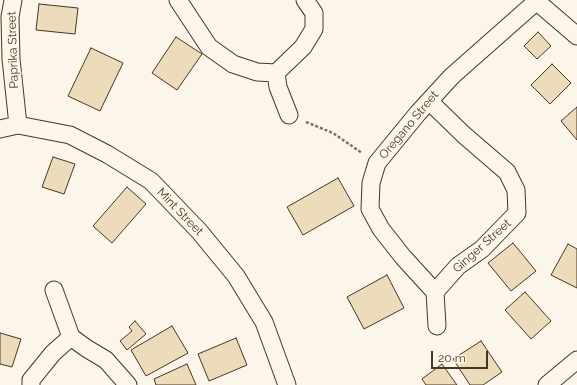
<!DOCTYPE html>
<style>
body{margin:0}
#map{position:relative;width:577px;height:385px;overflow:hidden;background:#fbf6e9;font-family:Raleway,sans-serif}
canvas{display:block}
.scale{position:absolute;left:431px;top:351px;width:57px;height:18px;box-sizing:border-box;border:2px solid #4a3520;border-top:0;padding-left:5px;font-size:12px;line-height:14px;white-space:nowrap;color:#4a3520;-webkit-text-stroke:3px #fbf6e9;paint-order:stroke}
</style>
<div id="map">
<canvas width="577" height="385"></canvas>
<div class="scale">20 m</div>
</div>
<script>
const ctx = document.querySelector('canvas').getContext('2d');
ctx.lineJoin = 'round';
function fill(path, color) { ctx.fillStyle = color; ctx.fill(path, 'evenodd'); }
const toPath = rows => new Path2D(rows.map(r => 'M' + r).join(''));
function stroke(path, color, width, dash) { ctx.strokeStyle = color; ctx.lineWidth = width; ctx.lineCap = dash ? 'butt' : 'round'; ctx.setLineDash(dash || []); ctx.stroke(path); }
function drawText(font, color, halo, rows, align = 'center') {
  ctx.font = font + ' Raleway,sans-serif'; ctx.lineWidth = 3; ctx.setLineDash([]); ctx.textBaseline = 'middle'; ctx.strokeStyle = halo; ctx.fillStyle = color; for (const [text, x, y, turn = 0] of rows) {
    ctx.save(); ctx.translate(x, y); ctx.rotate((+turn || 0) * Math.PI / 180); ctx.textAlign = isNaN(turn) ? turn : align; if (halo) ctx.strokeText(text, 0, 0); ctx.fillText(text, 0, 0); ctx.restore();
  }
}
const building = toPath([
 [39,4,78,8,75,34,36,30,39,4],
 [538,32,551,46,537,59,524,46,538,32],
 [176,37,202,54,177,90,152,73,176,37],
 [91,48,123,63,100,111,68,96,91,48],
 [552,64,571,83,550,104,531,85,552,64],
 [577,107,577,140,561,121,577,107],
 [53,157,75,164,64,194,42,187,53,157],
 [338,178,354,206,303,235,287,207,338,178],
 [127,187,146,204,112,243,93,226,127,187],
 [513,243,536,271,511,291,488,263,513,243],
 [568,244,577,249,577,288,551,275,568,244],
 [387,275,404,308,364,329,347,297,387,275],
 [525,292,551,321,531,339,505,310,525,292],
 [135,321,146,334,127,350,120,341,132,331,129,327,135,321],
 [172,326,188,353,146,376,131,350,172,326],
 [0,333,21,339,12,367,0,364,0,333],
 [236,338,247,365,209,381,198,354,236,338],
 [481,341,502,372,483,385,470,385,453,359,481,341],
 [187,364,196,385,156,385,154,379,187,364],
 [442,364,457,385,426,385,422,379,442,364]
]);
const path = toPath([
 [306,122,333,133,362,153]
]);
const street = toPath([
 [13,0,10,17,11,59,18,125],
 [178,0,209,47,233,64,257,72,276,73,278,87,289,115],
 [535,0,577,36],
 [276,73,303,47,314,29,314,13,305,0],
 [429,101,464,135,507,172,516,190,517,213,482,249,458,266,435,292,437,326],
 [0,129,18,125,70,135,107,154,151,181,199,231,236,276,264,322,287,385],
 [435,292,403,257,381,229,370,209,371,183,377,163,418,113,452,76,537,1],
 [71,337,86,348,106,360,128,385],
 [31,385,31,380,53,353,71,337,54,290],
 [547,385,577,360]
]);
const streetNames = [
 ["Paprika Street",13,50,-92],
 ["Oregano Street",409,125,-50],
 ["Mint Street",180,212,46],
 ["Ginger Street",482,246,-42]
];
fill(building, '#ecdcbc');
stroke(building, '#4a3520', 1);
stroke(street, '#4a3520', 19);
stroke(path, '#7f6f5c', 2.5, [3, 2]);
stroke(street, '#fbf6e9', 17);
drawText('12px', '#4a3520', '#fbf6e9', streetNames);
</script>
